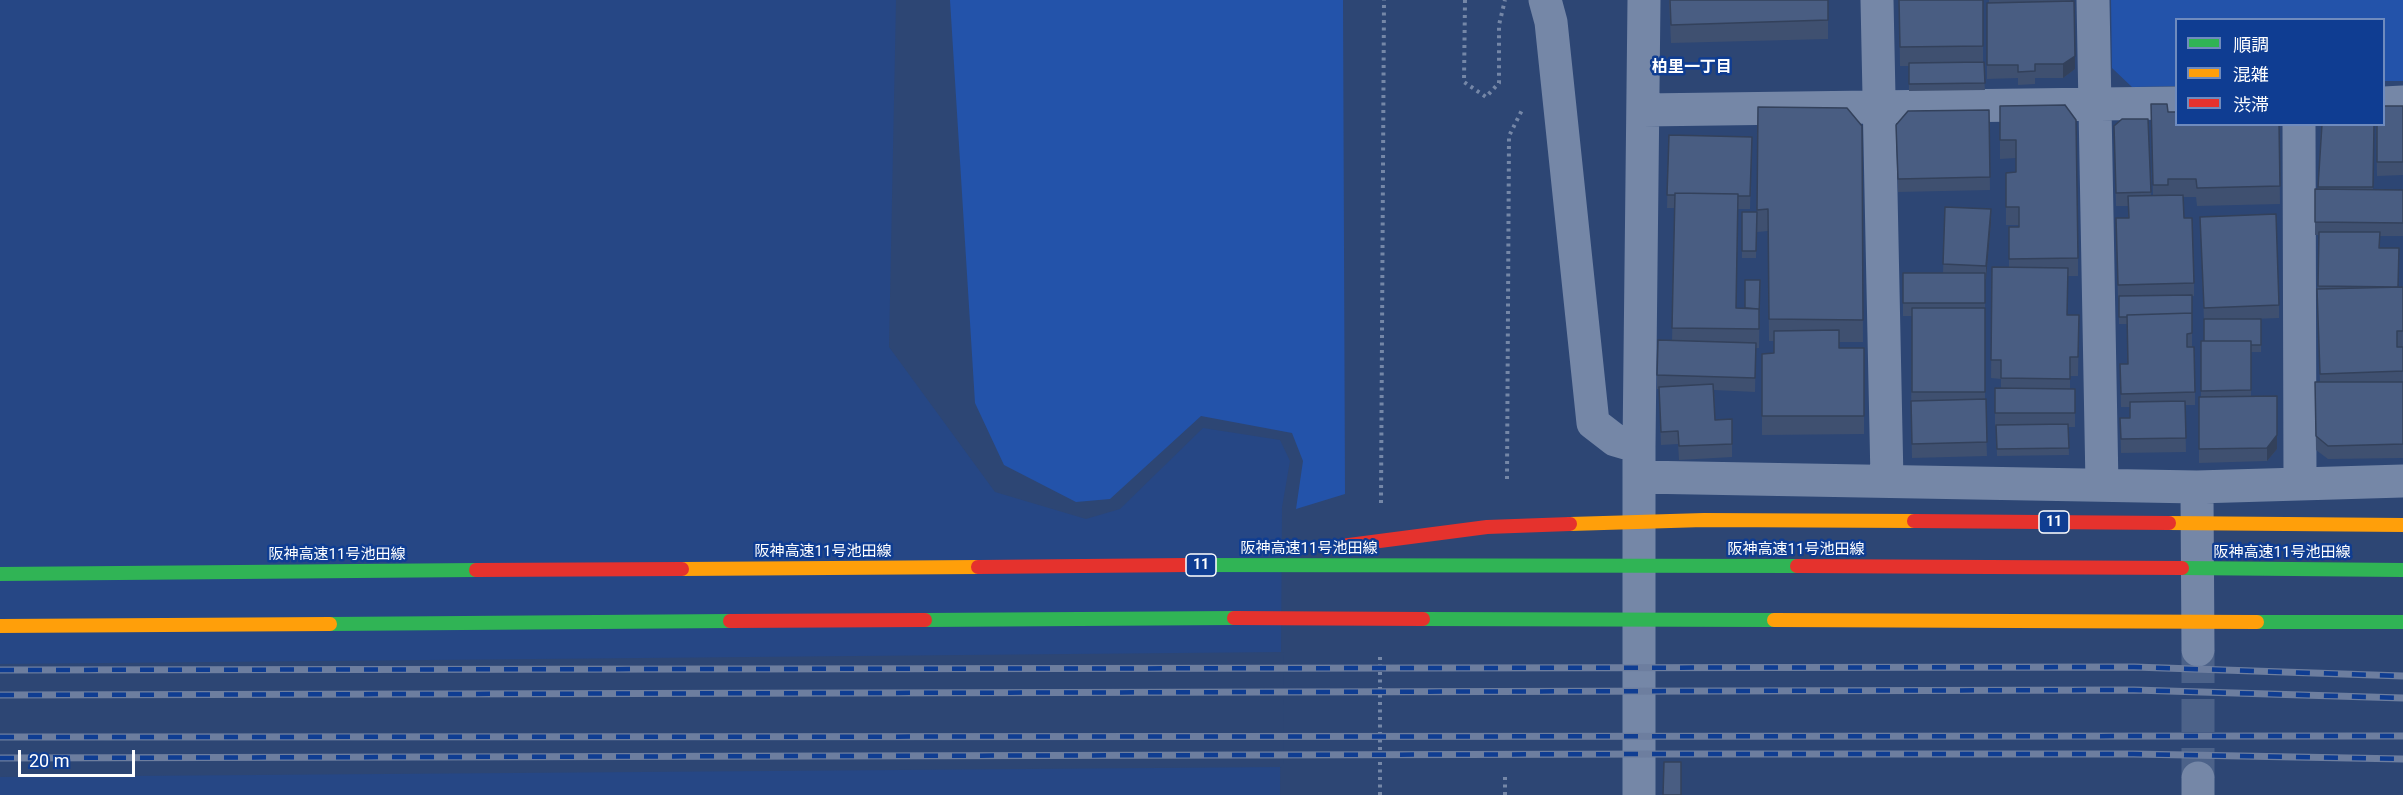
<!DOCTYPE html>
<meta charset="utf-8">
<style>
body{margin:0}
#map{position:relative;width:2403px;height:795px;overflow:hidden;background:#2d4674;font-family:Roboto,"Noto Sans JP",sans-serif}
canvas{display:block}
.legend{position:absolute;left:2175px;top:18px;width:210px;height:108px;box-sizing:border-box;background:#0f3d92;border:2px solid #6f8bbe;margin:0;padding:8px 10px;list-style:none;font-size:18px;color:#fff}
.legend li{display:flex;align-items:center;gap:12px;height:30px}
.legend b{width:30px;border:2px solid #6f8bbe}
.scale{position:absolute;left:18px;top:750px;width:117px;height:27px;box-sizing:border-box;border:3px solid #fff;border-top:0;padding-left:8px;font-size:18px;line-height:21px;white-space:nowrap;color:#fff;-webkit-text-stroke:4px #0f3d92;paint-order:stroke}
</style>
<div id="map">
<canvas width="2403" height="795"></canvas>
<ul class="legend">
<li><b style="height:8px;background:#30b455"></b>順調</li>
<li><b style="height:8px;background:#ff9f0a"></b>混雑</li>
<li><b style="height:8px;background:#e5322d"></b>渋滞</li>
</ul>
<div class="scale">20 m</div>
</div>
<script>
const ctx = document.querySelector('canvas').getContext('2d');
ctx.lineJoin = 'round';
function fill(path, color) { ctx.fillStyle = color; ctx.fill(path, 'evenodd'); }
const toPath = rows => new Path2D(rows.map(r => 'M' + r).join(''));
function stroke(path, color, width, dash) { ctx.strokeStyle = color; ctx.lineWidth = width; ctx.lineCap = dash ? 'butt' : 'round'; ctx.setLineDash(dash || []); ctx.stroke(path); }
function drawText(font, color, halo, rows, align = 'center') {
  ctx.font = font + ' Roboto,"Noto Sans JP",sans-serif'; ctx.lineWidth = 5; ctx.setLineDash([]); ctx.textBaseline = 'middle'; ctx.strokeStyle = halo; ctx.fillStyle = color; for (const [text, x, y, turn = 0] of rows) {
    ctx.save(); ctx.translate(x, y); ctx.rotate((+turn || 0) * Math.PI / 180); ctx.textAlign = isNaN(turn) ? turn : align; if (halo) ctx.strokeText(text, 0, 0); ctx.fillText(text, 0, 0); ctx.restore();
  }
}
const green = toPath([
 [950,0,1343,0,1345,494,1296,509,1303,461,1292,433,1201,416,1110,499,1076,502,1004,465,975,403],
 [2111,0,2403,0,2403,81,2384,81,2384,20,2176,20,2176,86,2132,87,2112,68]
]);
const water = toPath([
 [0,0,896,0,889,347,995,492,1086,519,1120,509,1203,428,1280,440,1290,461,1282,507,1280,795,0,795]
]);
const pier = toPath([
 [1284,652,1283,767,0,777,0,664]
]);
const streetTunnel = toPath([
 [2198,650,2198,778]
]);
const path = toPath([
 [1465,0,1464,82,1486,97,1499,83,1499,25,1505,0],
 [1507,479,1509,136,1522,110],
 [1381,503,1384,0],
 [1380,795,1380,655],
 [1505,795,1505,777]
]);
const street = toPath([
 [1545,0,1551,22,1593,423,1615,440,1639,447],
 [1877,0,1887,480],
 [2093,0,2102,485],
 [2384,103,2403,102],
 [1643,110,2176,103],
 [2299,124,2300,484],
 [1639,477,2197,487,2403,481],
 [2197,495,2198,650],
 [2198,778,2198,795],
 [1639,795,1639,447,1644,0]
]);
const rail = toPath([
 [0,670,2134,667,2403,676],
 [0,695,2134,690,2403,698],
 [0,737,2403,736],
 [0,758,1671,754,2133,754,2403,759]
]);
const fastBridge = toPath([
 [1189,565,1797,566],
 [2182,568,2403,570],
 [0,574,476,570],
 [1423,619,1774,620],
 [925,620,1234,618],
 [2257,622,2403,622],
 [330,624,730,621]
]);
const slowBridge = toPath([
 [2169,523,2403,525],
 [1570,524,1704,520,1914,521],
 [682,569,978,567],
 [1774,620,2257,622],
 [0,626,330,624]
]);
const jamBridge = toPath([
 [1914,521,2169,523],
 [1326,548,1487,527,1570,524],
 [1797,566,2182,568],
 [978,567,1189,565],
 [476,570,682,569],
 [1234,618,1423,619],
 [730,621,925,620]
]);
const wall = toPath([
 [1669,0,1828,0,1828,39,1671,43],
 [1899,0,1983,0,1983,62,1985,90,1909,91,1909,66,1900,66],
 [1989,0,2071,0,2075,69,2063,78,2035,78,2035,84,2018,85,2018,78,1987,79,1987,3,1989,3],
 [2151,104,2168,112,2279,124,2280,204,2197,206,2196,197,2183,197,2184,218,2194,283,2194,296,2192,296,2192,347,2195,392,2195,405,2185,405,2186,452,2121,453,2120,418,2130,418,2130,407,2121,407,2120,364,2128,364,2127,324,2119,324,2119,298,2118,298,2116,232,2128,218,2128,206,2116,206,2114,126,2148,119,2151,196,2153,196],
 [2000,106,2078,258,2078,276,2068,276,2067,315,2079,315,2078,376,2070,376,2070,389,2075,389,2075,427,2068,427,2069,455,1997,456,1996,426,1995,426,1995,388,2001,389,2001,379,1991,378,1992,267,2009,267,2009,227,2019,227,2019,225,2006,225,2006,173,2016,172,2016,158,2000,159],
 [2403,106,2403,175,2377,176,2376,124],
 [1758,107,1862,126,1863,342,1839,342,1839,348,1864,348,1864,434,1762,435,1762,354,1774,353,1774,341,1769,341,1768,231,1757,232],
 [1989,110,1990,190,1898,192,1896,125],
 [2374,124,2373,190,2403,190,2403,236,2380,236,2380,248,2398,287,2403,287,2403,458,2328,459,2316,450,2315,382,2320,382,2317,308,2319,235,2315,235,2315,222,2318,189,2321,125],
 [1669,135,1752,137,1750,209,1738,209,1736,308,1745,308,1760,280,1759,348,1756,348,1755,392,1714,390,1715,420,1732,419,1732,457,1679,460,1678,444,1661,445,1659,389,1657,389,1657,375,1672,341,1675,208,1667,208],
 [1945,207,1991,222,1986,279,1985,279,1985,399,1987,456,1912,458,1911,415,1912,316,1903,316,1903,273,1943,273],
 [1742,212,1757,212,1756,258,1742,258],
 [2200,217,2279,305,2279,318,2252,319,2261,319,2261,352,2251,352,2251,397,2277,449,2267,461,2199,463,2199,397,2201,397,2201,341,2204,341,2204,321]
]);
const shadedWall = toPath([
 [2075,56,2075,69,2063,78,2063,64],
 [1991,209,1991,222,1986,279,1986,266],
 [2277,396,2277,449,2267,461,2267,448]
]);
const building = toPath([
 [1670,0,1828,0,1828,20,1671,25,1670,0],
 [1899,0,1983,0,1983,46,1900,47,1899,0],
 [2074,1,2075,56,2063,64,2035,64,2035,71,2018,72,2018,65,1987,65,1987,3,2074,1],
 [1984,62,1985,83,1909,84,1909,63,1984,62],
 [2151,104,2167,104,2168,112,2176,112,2176,124,2279,124,2280,186,2197,188,2196,179,2168,179,2168,185,2153,185,2151,104],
 [2065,105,2076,120,2078,258,2009,259,2009,227,2019,227,2019,207,2006,207,2006,173,2016,172,2016,140,2000,140,2000,106,2065,105],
 [2384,106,2403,106,2403,162,2377,162,2377,124,2384,124,2384,106],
 [1758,107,1847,108,1862,126,1863,320,1769,319,1768,209,1757,210,1758,107],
 [1989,110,1990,177,1898,179,1896,125,1908,111,1989,110],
 [2122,119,2148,119,2151,192,2116,193,2114,126,2122,119],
 [2322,124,2374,124,2373,187,2318,187,2322,124],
 [1669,135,1752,137,1750,196,1738,196,1738,194,1675,193,1675,195,1667,195,1669,135],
 [2315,189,2403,190,2403,223,2315,222,2315,189],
 [1675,193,1738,194,1736,308,1759,309,1759,329,1672,328,1675,193],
 [2183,195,2184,218,2192,218,2194,283,2118,285,2116,218,2129,218,2128,196,2183,195],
 [1945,207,1991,209,1986,266,1943,264,1945,207],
 [1742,212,1757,212,1756,251,1742,251,1742,212],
 [2276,214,2279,305,2204,308,2200,217,2276,214],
 [2319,232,2380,232,2379,248,2399,248,2398,287,2318,286,2319,232],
 [1992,267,2068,268,2067,315,2079,315,2078,357,2070,357,2070,379,2001,378,2001,360,1991,360,1992,267],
 [1903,273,1985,273,1985,303,1903,303,1903,273],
 [1745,280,1760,280,1759,315,1759,309,1745,308,1745,280],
 [2403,287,2403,331,2397,331,2397,347,2403,347,2403,371,2320,374,2317,289,2403,287],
 [2192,295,2192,313,2127,315,2127,317,2119,317,2119,296,2192,295],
 [1912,308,1985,308,1985,392,1912,392,1912,308],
 [2192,313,2192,333,2187,334,2187,347,2194,347,2195,392,2121,394,2120,364,2128,364,2127,315,2192,313],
 [2204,319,2261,319,2261,345,2251,345,2251,341,2204,341,2204,319],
 [1839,330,1839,348,1864,348,1864,416,1762,416,1762,354,1774,353,1774,331,1839,330],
 [1658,340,1756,343,1755,378,1657,375,1658,340],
 [2201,341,2251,341,2251,390,2201,391,2201,341],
 [2315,382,2403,382,2403,444,2328,446,2316,436,2315,382],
 [1713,384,1715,420,1732,419,1732,444,1679,446,1678,431,1661,432,1659,387,1713,384],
 [1995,388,2075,389,2075,413,1995,413,1995,388],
 [2277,396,2277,435,2267,448,2199,449,2199,397,2277,396],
 [1986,399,1987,442,1912,444,1911,401,1986,399],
 [2185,401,2186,438,2121,439,2120,418,2130,418,2130,402,2185,401],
 [2068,424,2069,448,1997,449,1996,425,2068,424],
 [1664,762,1681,762,1681,795,1663,795,1664,762]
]);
const shields = [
 [2054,522,30],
 [1201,565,30]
];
const shieldNames = [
 ["11",2054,522],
 ["11",1201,565]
];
const streetNames = [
 ["阪神高速11号池田線",1309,549],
 ["阪神高速11号池田線",1796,550],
 ["阪神高速11号池田線",823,552],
 ["阪神高速11号池田線",2282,553],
 ["阪神高速11号池田線",337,555]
];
const neighbourhoodNames = [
 ["柏里一丁目",1692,68]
];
fill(green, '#2353aa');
fill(water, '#264785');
fill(pier, '#2d4674');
stroke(streetTunnel, '#4c6289', 33, [33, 16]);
stroke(path, '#7587a7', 4, [3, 4.5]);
stroke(street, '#7587a7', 33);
stroke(rail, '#6d7e9f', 7);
stroke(rail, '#0f3d92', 4.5, [14]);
stroke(fastBridge, '#30b455', 14);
stroke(slowBridge, '#ff9f0a', 14);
stroke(jamBridge, '#e5322d', 14);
fill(wall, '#3f5070');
fill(shadedWall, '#33415b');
fill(building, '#495d82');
stroke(building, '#33415b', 1.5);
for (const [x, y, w] of shields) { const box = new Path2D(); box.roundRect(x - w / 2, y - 11, w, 22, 4.5); ctx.fillStyle = '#0f3d92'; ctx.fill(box); stroke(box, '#fff', 1.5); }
drawText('bold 14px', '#fff', null, shieldNames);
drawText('15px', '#fff', '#0f3d92', streetNames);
drawText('bold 16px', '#fff', '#0f3d92', neighbourhoodNames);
</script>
